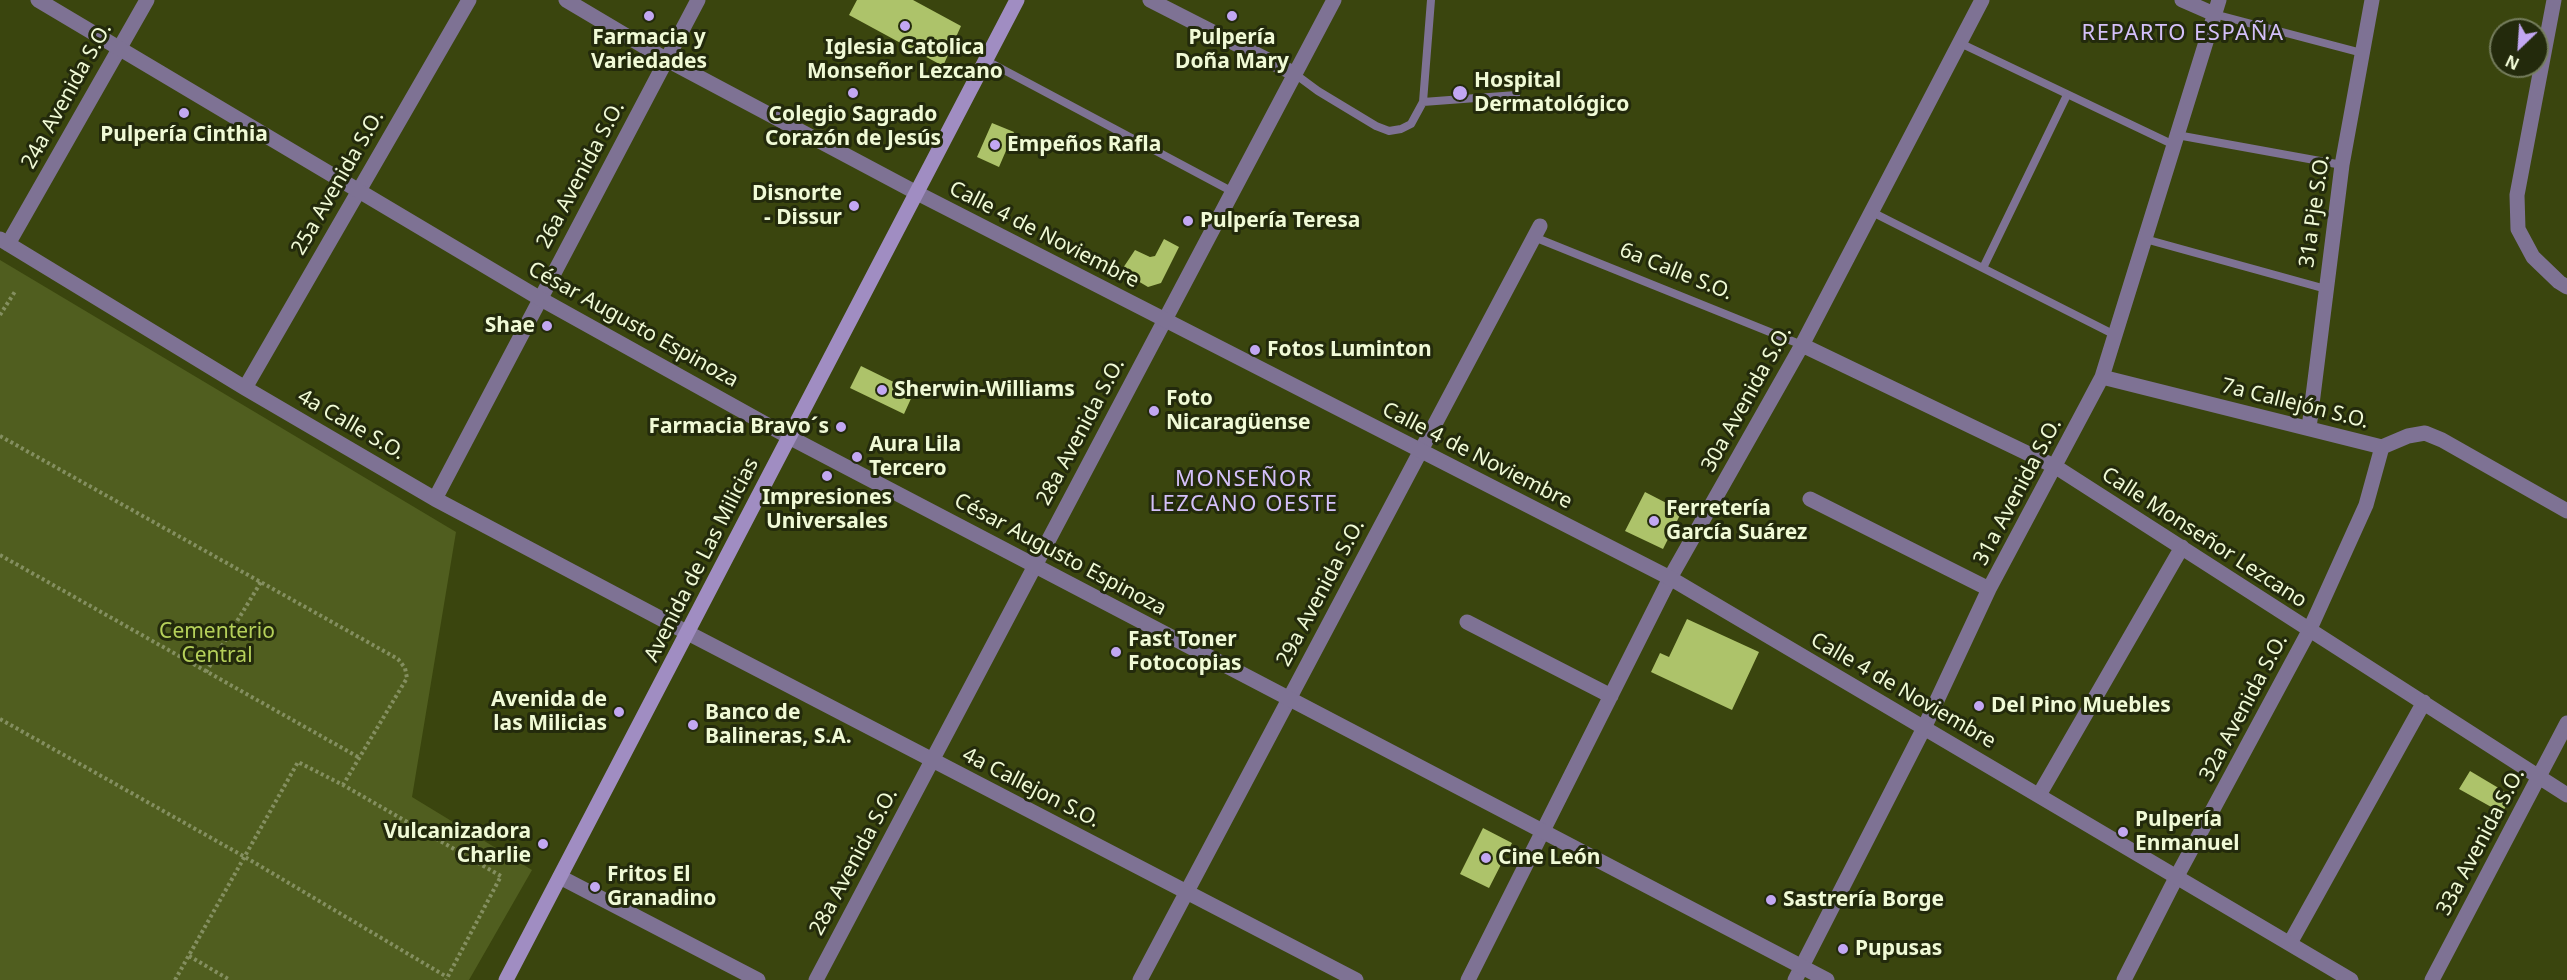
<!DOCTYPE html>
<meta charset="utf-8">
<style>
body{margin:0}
#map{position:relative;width:2567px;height:980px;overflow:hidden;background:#3a450e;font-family:"Noto Sans",sans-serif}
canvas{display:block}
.north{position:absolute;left:2489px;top:18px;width:60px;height:60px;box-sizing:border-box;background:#232a0c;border:2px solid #757d5d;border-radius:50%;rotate:205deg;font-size:16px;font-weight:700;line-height:24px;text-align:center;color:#f0fad6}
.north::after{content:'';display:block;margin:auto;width:21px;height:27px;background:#c2a7f2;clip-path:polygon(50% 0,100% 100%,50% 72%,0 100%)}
</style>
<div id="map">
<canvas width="2567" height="980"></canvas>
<div class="north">N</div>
</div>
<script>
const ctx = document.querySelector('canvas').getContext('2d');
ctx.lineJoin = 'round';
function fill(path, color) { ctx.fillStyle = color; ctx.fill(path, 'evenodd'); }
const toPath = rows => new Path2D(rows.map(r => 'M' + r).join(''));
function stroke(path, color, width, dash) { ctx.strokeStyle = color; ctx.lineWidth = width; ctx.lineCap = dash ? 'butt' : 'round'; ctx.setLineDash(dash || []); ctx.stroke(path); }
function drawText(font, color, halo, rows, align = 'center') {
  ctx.font = font + ' "Noto Sans",sans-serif'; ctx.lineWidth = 6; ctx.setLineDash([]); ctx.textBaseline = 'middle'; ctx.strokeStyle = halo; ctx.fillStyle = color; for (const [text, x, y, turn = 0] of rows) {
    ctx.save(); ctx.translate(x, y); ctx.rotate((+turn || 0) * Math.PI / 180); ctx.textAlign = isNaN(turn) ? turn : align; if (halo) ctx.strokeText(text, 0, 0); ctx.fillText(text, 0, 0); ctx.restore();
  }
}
const green = toPath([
 [0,260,456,532,412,797,532,870,469,980,0,980]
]);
const building = toPath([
 [857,0,913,0,961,26,943,66,849,15],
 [992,123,1014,132,999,167,977,157],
 [1164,239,1179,247,1161,283,1148,287,1121,271,1135,250,1150,257,1155,256],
 [861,366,914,392,904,414,850,388],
 [1645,492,1682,511,1663,549,1625,531],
 [1687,619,1759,652,1732,710,1651,672,1660,653,1669,657],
 [2470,771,2512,796,2502,813,2459,789],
 [1483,828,1512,843,1489,888,1460,874]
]);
const path = toPath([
 [0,315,16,290],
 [0,436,398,659,405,668,407,678,343,785],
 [0,555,360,758],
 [206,672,261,582],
 [0,719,245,857,447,977],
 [189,956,230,980],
 [175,980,298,762,343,785,501,876,446,980]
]);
const service = toPath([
 [2214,14,2362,53],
 [1960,43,2174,145],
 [987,61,1233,192],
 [1295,74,1318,91,1376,126,1389,131,1401,129,1411,124,1423,102,1431,0],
 [1423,102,1516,95],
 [2177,135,2342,165],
 [1872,212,2115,335],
 [1534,237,1802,345],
 [2145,239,2326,289],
 [1983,268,2067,95]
]);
const minor = toPath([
 [1150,0,1295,74],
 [2182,0,2214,14],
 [2554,0,2517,195,2518,229,2533,257,2559,282,2567,287],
 [0,239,245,388,435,499,688,633,1356,980],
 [8,244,147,0],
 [1802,345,2056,467,2567,795],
 [2102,377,2382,447,2408,436,2425,433,2442,440,2567,511],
 [245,388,469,0],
 [2309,428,2342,165,2372,0],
 [435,499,698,0],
 [1810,499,1989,589],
 [1467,622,1611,696],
 [2039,795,2182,547],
 [560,877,758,980],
 [2290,943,2424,702],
 [816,980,1334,0],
 [1140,980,1540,226],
 [1468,980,1670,578,1802,345,1982,0],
 [1795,980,1924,728,1989,589,2102,377,2219,0],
 [2124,980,2177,876,2309,631,2366,505,2382,447],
 [2432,980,2567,723]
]);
const tertiary = toPath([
 [38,0,539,298,789,437,1827,980],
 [566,0,667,60,917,193,1670,578,2351,980]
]);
const secondary = toPath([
 [506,980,1017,0]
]);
const markers = [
 [649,16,6,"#c2a7f2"],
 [1232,16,6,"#c2a7f2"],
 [905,26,6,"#c2a7f2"],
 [853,93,6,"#c2a7f2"],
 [1460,93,8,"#c2a7f2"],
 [184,113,6,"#c2a7f2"],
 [995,145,6,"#c2a7f2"],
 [854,206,6,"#c2a7f2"],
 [1188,221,6,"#c2a7f2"],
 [547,326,6,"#c2a7f2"],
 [1255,350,6,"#c2a7f2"],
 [882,390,6,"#c2a7f2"],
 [1154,411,6,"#c2a7f2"],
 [841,427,6,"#c2a7f2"],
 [857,457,6,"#c2a7f2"],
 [827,476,6,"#c2a7f2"],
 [1654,521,6,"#c2a7f2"],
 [1116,652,6,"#c2a7f2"],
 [1979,706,6,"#c2a7f2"],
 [619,712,6,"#c2a7f2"],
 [693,725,6,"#c2a7f2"],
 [2123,832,6,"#c2a7f2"],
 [543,844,6,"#c2a7f2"],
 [1486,858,6,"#c2a7f2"],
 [595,887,6,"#c2a7f2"],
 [1771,900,6,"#c2a7f2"],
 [1843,949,6,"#c2a7f2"]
];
const poiNames = [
 ["Farmacia y",649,38,"center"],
 ["Variedades",649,62,"center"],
 ["Pulpería",1232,38,"center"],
 ["Doña Mary",1232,62,"center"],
 ["Iglesia Catolica",905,48,"center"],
 ["Monseñor Lezcano",905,72,"center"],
 ["Hospital",1474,81],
 ["Dermatológico",1474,105],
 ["Colegio Sagrado",853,115,"center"],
 ["Corazón de Jesús",853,139,"center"],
 ["Pulpería Cinthia",184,135,"center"],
 ["Empeños Rafla",1007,145],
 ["Disnorte",842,194,"right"],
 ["- Dissur",842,218,"right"],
 ["Pulpería Teresa",1200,221],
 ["Shae",535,326,"right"],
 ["Fotos Luminton",1267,350],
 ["Sherwin-Williams",894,390],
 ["Foto",1166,399],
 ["Nicaragüense",1166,423],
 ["Farmacia Bravo´s",829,427,"right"],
 ["Aura Lila",869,445],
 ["Tercero",869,469],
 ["Impresiones",827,498,"center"],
 ["Universales",827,522,"center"],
 ["Ferretería",1666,509],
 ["García Suárez",1666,533],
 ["Fast Toner",1128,640],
 ["Fotocopias",1128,664],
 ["Avenida de",607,700,"right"],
 ["las Milicias",607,724,"right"],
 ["Del Pino Muebles",1991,706],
 ["Banco de",705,713],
 ["Balineras, S.A.",705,737],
 ["Pulpería",2135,820],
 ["Enmanuel",2135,844],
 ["Vulcanizadora",531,832,"right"],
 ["Charlie",531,856,"right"],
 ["Cine León",1498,858],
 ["Fritos El",607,875],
 ["Granadino",607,899],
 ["Sastrería Borge",1783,900],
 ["Pupusas",1855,949]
];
const streetNames = [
 ["24a Avenida S.O.",67,96,-61],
 ["26a Avenida S.O.",581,175,-62],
 ["25a Avenida S.O.",338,183,-60],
 ["31a Pje S.O.",2315,211,-82],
 ["Calle 4 de Noviembre",1044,235,27],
 ["6a Calle S.O.",1676,272,22],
 ["César Augusto Espinoza",633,325,29],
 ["30a Avenida S.O.",1747,399,-61],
 ["7a Callejón S.O.",2295,404,14],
 ["4a Calle S.O.",351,425,30],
 ["28a Avenida S.O.",1081,432,-62],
 ["Calle 4 de Noviembre",1477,456,27],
 ["31a Avenida S.O.",2018,492,-62],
 ["Calle Monseñor Lezcano",2204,538,33],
 ["César Augusto Espinoza",1060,555,28],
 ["Avenida de Las Milicias",702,560,-63],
 ["29a Avenida S.O.",1321,593,-62],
 ["Calle 4 de Noviembre",1903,691,30],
 ["32a Avenida S.O.",2244,708,-62],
 ["4a Callejon S.O.",1031,788,27],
 ["33a Avenida S.O.",2481,842,-62],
 ["28a Avenida S.O.",854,862,-62]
];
const parkNames = [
 ["Cementerio",217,632],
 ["Central",217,656]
];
const neighbourhoodNames = [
 ["REPARTO ESPAÑA",2183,34],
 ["MONSEÑOR",1244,480],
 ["LEZCANO OESTE",1244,505]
];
fill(green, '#505e1f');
fill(building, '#adc36a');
stroke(path, '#848f60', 4, [3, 3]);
stroke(service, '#7e7294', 8);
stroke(minor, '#7e7294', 15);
stroke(tertiary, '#7e7294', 15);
stroke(secondary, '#a08dc2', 15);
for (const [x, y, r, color] of markers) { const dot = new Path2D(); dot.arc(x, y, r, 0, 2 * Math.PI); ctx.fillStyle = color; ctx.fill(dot); stroke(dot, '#232a0c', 2); }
drawText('bold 21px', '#f0fad6', '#232a0c', poiNames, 'left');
drawText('21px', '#f0fad6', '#232a0c', streetNames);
drawText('21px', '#b5d05a', '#232a0c', parkNames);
ctx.letterSpacing = '1.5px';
drawText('22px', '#d4c0f9', '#232a0c', neighbourhoodNames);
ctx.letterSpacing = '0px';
</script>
